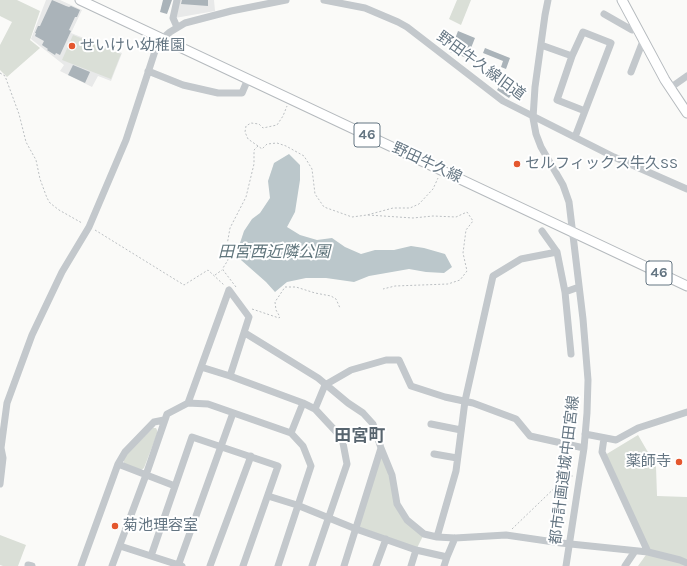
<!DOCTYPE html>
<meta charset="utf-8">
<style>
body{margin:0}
canvas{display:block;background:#fafaf8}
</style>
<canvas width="687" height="566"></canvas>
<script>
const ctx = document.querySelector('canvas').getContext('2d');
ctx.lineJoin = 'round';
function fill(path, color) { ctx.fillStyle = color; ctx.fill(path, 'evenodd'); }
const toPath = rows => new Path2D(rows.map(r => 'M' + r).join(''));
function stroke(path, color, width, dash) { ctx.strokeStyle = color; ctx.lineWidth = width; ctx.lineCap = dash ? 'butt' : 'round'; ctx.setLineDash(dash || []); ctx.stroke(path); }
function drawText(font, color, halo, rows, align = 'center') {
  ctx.font = font + ' Karla,"Noto Sans JP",sans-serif'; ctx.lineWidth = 4; ctx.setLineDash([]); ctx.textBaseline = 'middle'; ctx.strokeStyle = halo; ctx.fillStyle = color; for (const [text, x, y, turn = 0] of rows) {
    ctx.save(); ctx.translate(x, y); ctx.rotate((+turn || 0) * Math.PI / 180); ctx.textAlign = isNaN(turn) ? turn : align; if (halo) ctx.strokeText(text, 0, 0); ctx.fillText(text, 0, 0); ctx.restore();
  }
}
const built = toPath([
 [46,0,60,0,82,10,71,33,122,53,111,81,98,76,92,87,60,71,64,65,31,39],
 [179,0,214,0,215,11,175,18]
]);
const green = toPath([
 [0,0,17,0,40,11,30,40,40,48,7,77,0,70,0,45,12,22,0,16],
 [457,0,471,0,461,25,449,19],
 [73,35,121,54,111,79,62,60],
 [153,428,156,428,157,430,157,434,144,468,140,471,124,465,124,457],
 [638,435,656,466,657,496,687,497,687,566,638,566,648,552,605,455],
 [381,448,397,504,407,520,424,534,416,550,356,529],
 [0,535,26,545,18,566,3,566,0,565]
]);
const water = toPath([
 [289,154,300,165,300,180,295,212,287,227,300,235,317,240,332,238,345,247,361,254,375,250,394,250,411,246,424,248,445,254,452,267,444,273,426,272,409,269,369,276,354,282,326,278,306,278,287,282,275,292,266,282,241,260,240,243,244,231,252,219,260,213,270,198,268,181,274,163]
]);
const building = toPath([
 [52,0,66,6,69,7,71,6,80,10,77,17,75,17,69,30,71,31,60,55,56,53,55,55,47,50,48,49,42,45,44,41,35,36,36,33,35,33,38,26,40,26],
 [163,0,172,0,167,14,160,12],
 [182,0,208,0,208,6,181,4],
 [458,31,475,38,471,48,474,50,470,59,450,52],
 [485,48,510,58,506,69,501,67,503,61,483,53],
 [73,65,90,72,85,83,68,75],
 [504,78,512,84,510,87,515,90,509,98,497,90]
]);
const path = toPath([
 [0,73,5,76,19,114,26,142,36,160,40,179,47,198,50,203,59,210,82,223],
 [258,146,248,139,245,132,246,126,251,123,259,124,263,128,277,125,283,116,287,106],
 [368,215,413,218,433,216,456,217,467,212,473,221,466,230,463,253,467,271,460,280,448,284,395,286,383,289],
 [95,230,184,285,208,270,224,285],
 [215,275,222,270],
 [236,287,223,270,223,268,228,260,226,251,230,228,246,197,254,164,254,150,258,146,262,149,267,144,277,143,286,146,304,156,312,169,315,194,324,207,352,217,367,215,393,208,410,208,419,204,433,189,438,178],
 [252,309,279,318,280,317,276,310,275,302,285,287,296,287,315,293,331,296,336,299,340,308],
 [512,529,567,476,573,476]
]);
const minor = toPath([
 [177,0,173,18,177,27],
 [324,0,365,8,398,22,407,27,503,101,614,157,687,189],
 [548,0,545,15,535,87,533,118,536,134,541,147,563,185,569,202,583,319,588,380,587,413,584,448,566,566],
 [604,14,632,30,636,28],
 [541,45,572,56],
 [148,71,183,85,218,93,242,93,248,79],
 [631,72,643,41],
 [670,88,687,76],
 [575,137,611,43,583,32,572,56,557,100,585,111],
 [542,231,557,252,565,292,571,354],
 [229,290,249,317,230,376],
 [565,292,579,287],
 [245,333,318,378,348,403,363,413,373,424,381,448,392,475,397,504,407,520,424,534,437,537,455,538,506,535,561,543,648,552],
 [201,367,230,376,303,403],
 [188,403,229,290],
 [431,424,461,430],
 [291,433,303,403,315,409,325,385,351,370,386,360,399,360,411,386,445,397,473,403,516,419,530,436,584,448],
 [585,434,616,440,638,428,687,412],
 [604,438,602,452,648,552,680,560,687,563],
 [434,454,457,458],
 [118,464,125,452,154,422,164,420],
 [0,484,3,458,1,448,7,403,32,335,62,272,89,227,126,140,157,45,162,39,170,32,185,23,231,11,286,0],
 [268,496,297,505,356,529,416,550,447,557,444,566],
 [437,537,456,471,465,401,493,276,521,259,557,252],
 [120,546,182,566],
 [151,556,192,437,278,466,243,566],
 [447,557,455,538],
 [28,566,28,565,32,566],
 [81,566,118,464,175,486],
 [112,566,146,475,167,414,188,403,208,404,291,433,303,446,311,466,278,566],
 [178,566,233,413],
 [210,566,251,456],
 [312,566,347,464,342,438,315,409],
 [344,566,381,448],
 [376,566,386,539],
 [411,566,416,550],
 [625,566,635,551]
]);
const major = toPath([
 [80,0,687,286],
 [622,0,665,80,687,113]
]);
const markers = [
 [72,46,4,"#e4572e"],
 [517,164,4,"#e4572e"],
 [679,462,4,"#e4572e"],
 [115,526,4,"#e4572e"]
];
const shields = [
 [367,135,26],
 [659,273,26]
];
const shieldNames = [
 ["46",367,135],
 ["46",659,273]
];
const poiNames = [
 ["せいけい幼稚園",80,46],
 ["セルフィックス牛久SS",525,164],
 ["薬師寺",671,462,"right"],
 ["菊池理容室",123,526]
];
const streetNames = [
 ["野田牛久線旧道",481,66,36],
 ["野田牛久線",427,163,25],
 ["都市計画道城中田宮線",565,470,-83]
];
const waterNames = [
 ["田宮西近隣公園",274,252]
];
const quarterNames = [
 ["田宮町",360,436]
];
fill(built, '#e8e9e9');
fill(green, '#dadfd7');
fill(water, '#bbc7cb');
fill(building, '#aab3b9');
stroke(major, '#b5babe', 11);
stroke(path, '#bbbfc2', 1, [2, 2]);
stroke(minor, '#c3c8cc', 7);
stroke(major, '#fff', 9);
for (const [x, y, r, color] of markers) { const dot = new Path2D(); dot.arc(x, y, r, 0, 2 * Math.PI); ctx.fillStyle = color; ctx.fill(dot); stroke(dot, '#fff', 1.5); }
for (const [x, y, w] of shields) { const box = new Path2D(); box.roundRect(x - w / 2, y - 12, w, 24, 3); ctx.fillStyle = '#fff'; ctx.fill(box); stroke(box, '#657683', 1); }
drawText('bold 14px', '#657683', null, shieldNames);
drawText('15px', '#657683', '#fff', poiNames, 'left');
drawText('15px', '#657683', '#fff', streetNames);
drawText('italic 16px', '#60757c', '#fff', waterNames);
drawText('bold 17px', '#57646e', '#fff', quarterNames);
</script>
